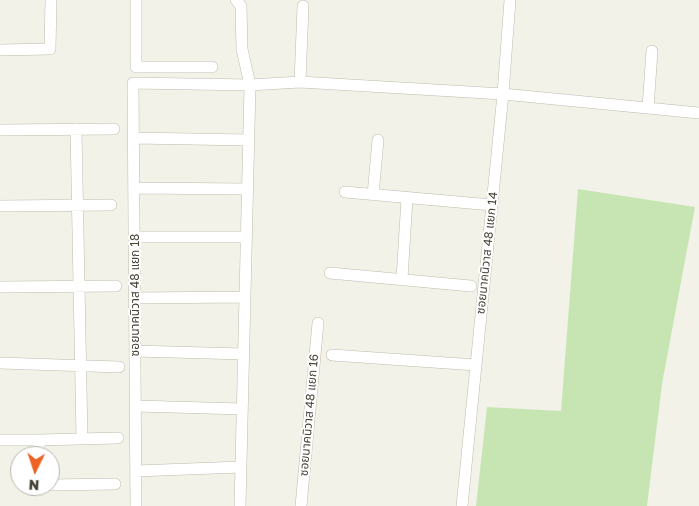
<!DOCTYPE html>
<meta charset="utf-8">
<style>
body{margin:0}
#map{position:relative;width:699px;height:506px;overflow:hidden;background:#f3f2e8;font-family:"Golos Text",sans-serif}
canvas{display:block}
.north{position:absolute;left:10px;top:446px;width:50px;height:50px;box-sizing:border-box;background:#fff;border:1px solid #b5b4af;border-radius:50%;rotate:184deg;font-size:14px;font-weight:700;line-height:20px;text-align:center;color:#464337}
.north::after{content:'';display:block;margin:auto;width:18px;height:22px;background:#ee6224;clip-path:polygon(50% 0,100% 100%,50% 72%,0 100%)}
</style>
<div id="map">
<canvas width="699" height="506"></canvas>
<div class="north">N</div>
</div>
<script>
const ctx = document.querySelector('canvas').getContext('2d');
ctx.lineJoin = 'round';
function fill(path, color) { ctx.fillStyle = color; ctx.fill(path, 'evenodd'); }
const toPath = rows => new Path2D(rows.map(r => 'M' + r).join(''));
function stroke(path, color, width, dash) { ctx.strokeStyle = color; ctx.lineWidth = width; ctx.lineCap = dash ? 'butt' : 'round'; ctx.setLineDash(dash || []); ctx.stroke(path); }
function drawText(font, color, halo, rows, align = 'center') {
  ctx.font = font + ' "Golos Text","Noto Sans Thai",sans-serif'; ctx.lineWidth = 4; ctx.setLineDash([]); ctx.textBaseline = 'middle'; ctx.strokeStyle = halo; ctx.fillStyle = color; for (const [text, x, y, turn = 0] of rows) {
    ctx.save(); ctx.translate(x, y); ctx.rotate((+turn || 0) * Math.PI / 180); ctx.textAlign = isNaN(turn) ? turn : align; if (halo) ctx.strokeText(text, 0, 0); ctx.fillText(text, 0, 0); ctx.restore();
  }
}
const green = toPath([
 [578,189,695,207,662,384,647,506,476,506,487,407,561,411]
]);
const street = toPath([
 [136,0,136,67,212,67],
 [236,0,241,6,242,49,250,85,240,506],
 [0,50,50,49,51,0],
 [300,82,303,6],
 [648,108,652,51],
 [76,129,82,439],
 [0,130,114,129],
 [134,138,248,140],
 [134,188,247,189],
 [345,192,492,205],
 [373,195,378,140],
 [0,206,111,205],
 [135,237,246,237],
 [330,273,471,286],
 [402,279,407,198],
 [0,287,116,286],
 [135,298,245,297],
 [135,351,244,354],
 [332,355,476,365],
 [0,363,119,367],
 [136,406,242,409],
 [0,440,39,440,39,456],
 [39,440,118,438],
 [136,471,241,467],
 [50,485,115,484],
 [136,506,133,83,250,85,300,82,503,94,699,113],
 [301,506,318,323],
 [462,506,503,94,510,0]
]);
const streetNames = [
 ["ซอยนาคนิวาส 48 แยก 14",487,253,-84],
 ["ซอยนาคนิวาส 48 แยก 18",135,295,-90],
 ["ซอยนาคนิวาส 48 แยก 16",309,415,-85]
];
fill(green, '#c7e5b3');
stroke(street, '#bebbab', 12);
stroke(street, '#fff', 11);
drawText('12px', '#464337', '#fff', streetNames);
</script>
